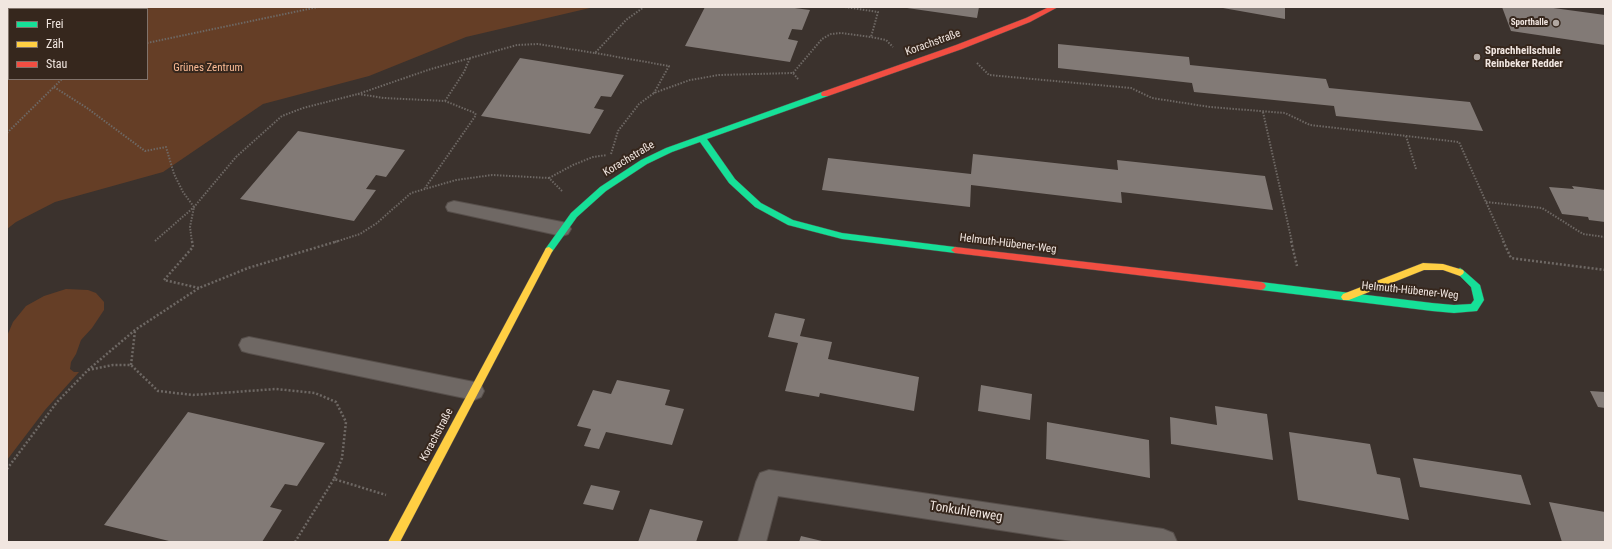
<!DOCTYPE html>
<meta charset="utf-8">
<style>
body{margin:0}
#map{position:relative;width:1612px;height:549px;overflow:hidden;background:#3b322d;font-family:"Roboto Condensed",sans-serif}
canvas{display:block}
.frame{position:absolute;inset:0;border:8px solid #f1e6e0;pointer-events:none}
.legend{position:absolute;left:8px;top:8px;width:140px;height:72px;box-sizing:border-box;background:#36271d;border:1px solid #81736b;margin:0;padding:5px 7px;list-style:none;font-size:12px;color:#f1e6e0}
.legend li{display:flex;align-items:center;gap:8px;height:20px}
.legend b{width:20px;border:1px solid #81736b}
</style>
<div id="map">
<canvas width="1612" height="549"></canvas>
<div class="frame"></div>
<ul class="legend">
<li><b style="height:5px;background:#16e098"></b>Frei</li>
<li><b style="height:5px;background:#ffcf43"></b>Zäh</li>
<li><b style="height:5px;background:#f24e42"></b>Stau</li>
</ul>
</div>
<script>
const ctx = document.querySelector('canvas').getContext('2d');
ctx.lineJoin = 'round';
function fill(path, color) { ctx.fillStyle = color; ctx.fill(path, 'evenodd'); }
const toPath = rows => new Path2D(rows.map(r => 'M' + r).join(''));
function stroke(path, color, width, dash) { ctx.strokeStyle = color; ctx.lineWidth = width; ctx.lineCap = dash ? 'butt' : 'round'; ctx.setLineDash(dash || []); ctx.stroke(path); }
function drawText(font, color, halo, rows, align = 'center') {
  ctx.font = font + ' "Roboto Condensed",sans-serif'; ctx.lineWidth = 4; ctx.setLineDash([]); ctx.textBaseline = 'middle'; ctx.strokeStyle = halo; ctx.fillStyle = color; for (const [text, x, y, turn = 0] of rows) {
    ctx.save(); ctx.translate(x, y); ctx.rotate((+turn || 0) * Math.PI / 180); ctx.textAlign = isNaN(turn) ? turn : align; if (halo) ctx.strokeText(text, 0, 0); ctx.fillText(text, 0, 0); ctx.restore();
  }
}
const green = toPath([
 [7,7,594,7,466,37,369,76,263,104,163,172,55,202,16,222,7,229],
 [9,9,147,9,147,79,9,79],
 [66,289,88,290,96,293,104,302,104,310,92,328,81,340,76,354,71,362,70,369,74,372,79,372,45,410,7,460,7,336,13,322,26,306,44,296]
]);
const building = toPath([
 [705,7,787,7,810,10,802,30,792,29,788,39,798,41,790,62,685,46],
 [900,7,979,7,977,18],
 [1223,7,1285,7,1285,19,1223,8],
 [1502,7,1546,7,1605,15,1605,45,1511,31],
 [1058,44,1189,57,1190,65,1326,79,1329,88,1470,102,1483,131,1336,116,1334,106,1194,92,1192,83,1058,68],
 [520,58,624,75,611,97,601,96,594,108,604,110,590,134,481,116],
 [298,131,405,150,386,177,376,175,366,189,376,190,354,221,240,199],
 [973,154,1118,170,1117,160,1265,176,1273,210,1121,192,1122,203,971,185,970,207,822,190,828,158,971,174],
 [1572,186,1605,190,1605,222,1589,220,1588,217,1562,214,1549,187,1574,189],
 [775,313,805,319,800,336,832,342,828,359,919,377,914,411,820,393,819,397,785,391,798,343,768,337],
 [617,380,670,390,665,405,684,409,672,445,606,432,599,449,584,446,591,429,577,426,593,390,611,394],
 [981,385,1032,394,1030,420,978,411],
 [1590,391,1605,392,1605,408,1598,407],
 [1215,406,1267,414,1273,460,1171,444,1170,417,1217,425],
 [188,412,325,443,297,486,285,484,270,507,282,510,262,542,173,542,104,525],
 [1047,422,1149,440,1150,478,1046,459],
 [1289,432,1370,444,1377,474,1400,478,1409,520,1298,500],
 [1413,458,1521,475,1531,505,1420,487],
 [591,485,620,491,613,510,583,504],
 [1549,502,1605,512,1605,542,1562,542],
 [650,509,703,521,696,542,638,542],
 [801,536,822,541,822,542,799,542]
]);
const pathFar1 = toPath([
 [845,7,878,12,871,37,886,40,893,47],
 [139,9,142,7],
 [147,43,318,7],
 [595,53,669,66,654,93],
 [7,62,9,63],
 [977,63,989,75,1131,88,1152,98,1210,107,1285,113,1310,125,1459,142,1504,242],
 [7,70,9,69],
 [793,73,822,39,831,34,841,33,871,37],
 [54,87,87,108,145,151,166,147,174,174,183,192,194,207,190,227,192,242],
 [358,94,431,69,517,45,538,44,595,53,626,20,644,7],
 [445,101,464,72,470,58],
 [1263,112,1292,242],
 [7,133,62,79],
 [1406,136,1416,169],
 [611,154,618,131,639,104,654,93,690,80,719,75,793,73,798,79],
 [549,178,573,165,593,157,607,155],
 [1486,202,1542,208,1583,234,1605,237],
 [155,241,194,207,236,157,282,116,303,108,358,94,384,98,445,101,475,113,476,115,425,188],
 [335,242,360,234,377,223,411,193,456,180,492,175,549,178,562,191]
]);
const path = toPath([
 [192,241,193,247,164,280,199,288],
 [1291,241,1297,266],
 [1503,241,1511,258,1605,270],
 [131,365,135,331],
 [88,370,113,365,131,365,158,391,193,395,276,389,315,393,336,402,346,422,342,458,334,479,386,495],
 [7,469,57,402,88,370,135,330,199,288,248,268,338,241],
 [295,542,334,479]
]);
const lane = toPath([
 [454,201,562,222,568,224,571,229,568,234,562,236,448,211,446,207,448,203,454,201],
 [249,337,474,382,481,385,484,391,481,397,474,400,249,353,242,351,239,345,242,339,249,337]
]);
const street = toPath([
 [769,470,1163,529,1173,533,1177,542,1078,542,778,496,766,542,738,542,756,482,760,473,769,470]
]);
const fast = toPath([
 [825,91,828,92,828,96,707,139,735,179,761,203,793,220,842,233,955,247,958,248,959,250,958,252,955,253,842,239,788,225,755,207,729,183,700,142,672,152,647,164,606,191,577,217,552,252,546,252,545,250,546,248,571,213,600,187,641,160,666,148,825,91],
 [1460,268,1463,270,1480,285,1484,300,1477,311,1454,313,1432,311,1261,290,1258,289,1256,286,1258,283,1261,282,1432,303,1454,305,1471,304,1474,300,1471,287,1456,272,1457,270,1460,268]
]);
const slow = toPath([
 [549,247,553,250,400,542,388,542,546,248,549,247],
 [1423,263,1443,264,1463,270,1464,272,1463,274,1460,276,1443,270,1424,270,1349,300,1343,300,1341,297,1343,294,1423,263]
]);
const jam = toPath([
 [1049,7,1058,7,1030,22,962,49,828,96,822,96,821,94,822,92,956,45,1026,18,1049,7],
 [955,247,1261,282,1264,283,1266,286,1264,289,1261,290,955,253,951,250,955,247]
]);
const markers = [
 [1556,23,4,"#b1a7a1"],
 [1477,57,4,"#b1a7a1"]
];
const farPoinames = [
 ["Sporthalle",1548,23]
];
const streetNames = [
 ["Korachstraße",933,43,-20],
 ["Korachstraße",629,159,-31],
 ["Helmuth-Hübener-Weg",1008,244,7],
 ["Helmuth-Hübener-Weg",1410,291,6],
 ["Korachstraße",437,435,-62]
];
const poiNames = [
 ["Sprachheilschule",1485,51],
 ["Reinbeker Redder",1485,64]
];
const parkNames = [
 ["Grünes Zentrum",208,68]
];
const nearStreetnames = [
 ["Tonkuhlenweg",966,512,9]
];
fill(green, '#653e26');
fill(building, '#827a76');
stroke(lane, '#574f4b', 2);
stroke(street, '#574f4b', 2);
stroke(fast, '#574f4b', 1);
stroke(slow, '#574f4b', 1);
stroke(jam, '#574f4b', 1);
stroke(pathFar1, '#6e6864', 2, [1.5, 1.5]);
stroke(path, '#6e6864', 2.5, [2, 2]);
fill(lane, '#6f6864');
fill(street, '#6f6864');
fill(fast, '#16e098');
fill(slow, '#ffcf43');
fill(jam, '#f24e42');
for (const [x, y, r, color] of markers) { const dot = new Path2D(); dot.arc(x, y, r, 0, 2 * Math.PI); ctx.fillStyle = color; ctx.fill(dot); stroke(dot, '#36271d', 1.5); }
drawText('bold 9px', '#f1e6e0', '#36271d', farPoinames, 'right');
drawText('11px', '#f1e6e0', '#36271d', streetNames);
drawText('bold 11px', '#f1e6e0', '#36271d', poiNames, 'left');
drawText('11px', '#fbbb95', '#36271d', parkNames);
drawText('13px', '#f1e6e0', '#36271d', nearStreetnames);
</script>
